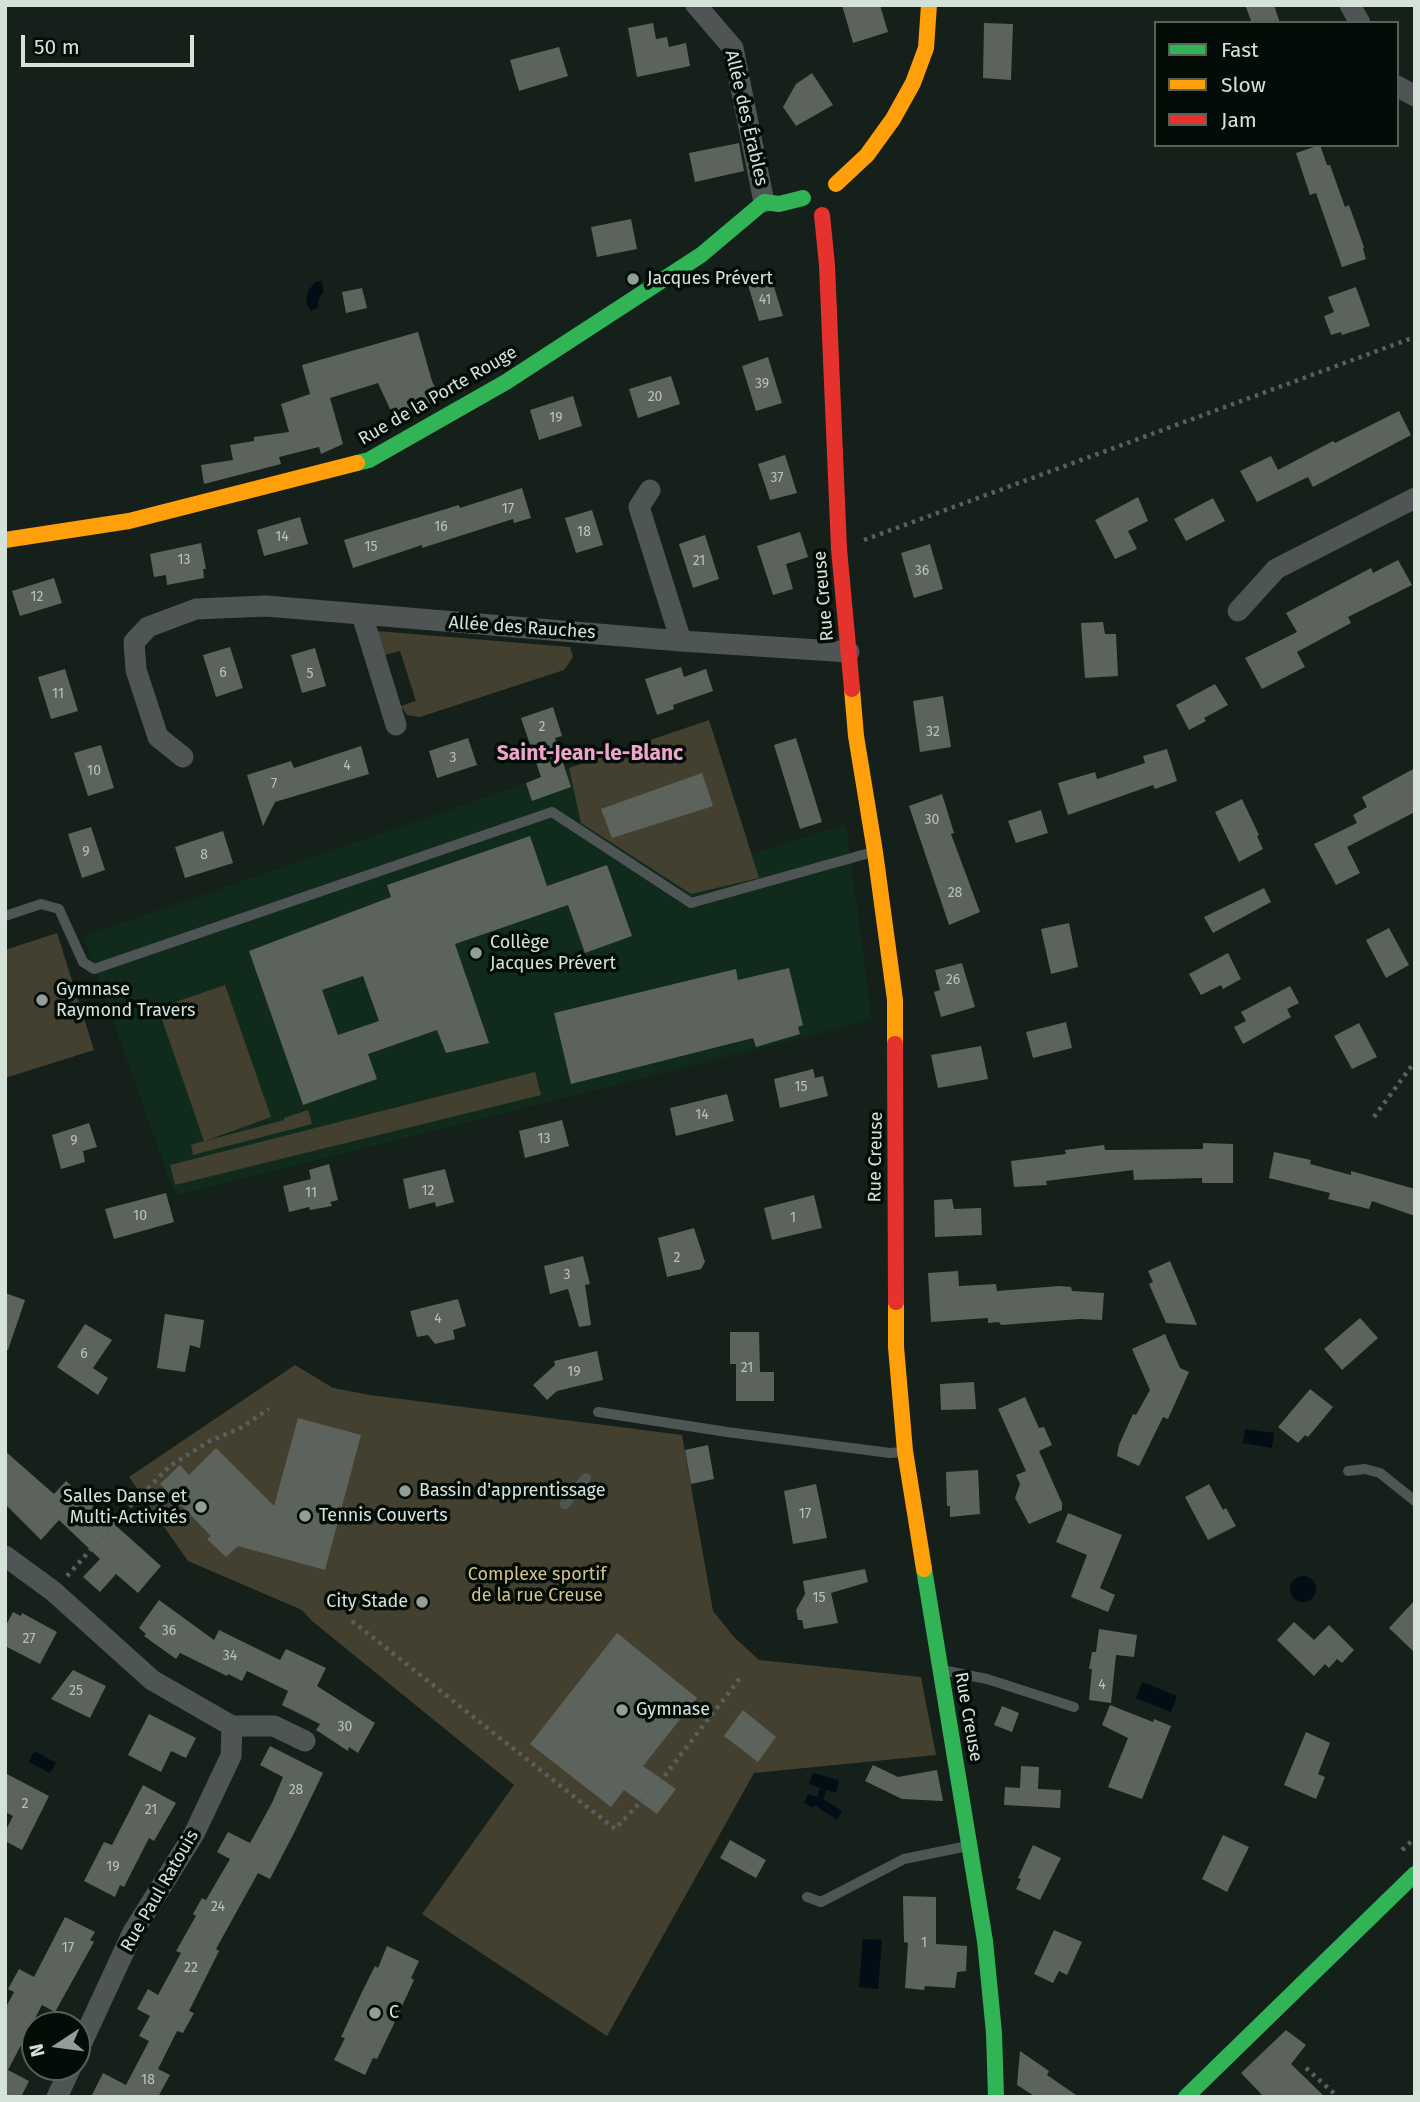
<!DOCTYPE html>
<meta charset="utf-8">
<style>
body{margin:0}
#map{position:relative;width:1420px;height:2102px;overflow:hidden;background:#15201a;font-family:"Fira Sans",sans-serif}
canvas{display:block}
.frame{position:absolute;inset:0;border:7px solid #d5e2da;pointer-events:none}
.legend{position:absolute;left:1154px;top:21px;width:245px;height:126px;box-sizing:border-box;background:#040c07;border:2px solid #58625b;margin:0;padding:9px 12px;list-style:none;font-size:21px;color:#d5e2da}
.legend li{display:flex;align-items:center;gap:14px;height:35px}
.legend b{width:35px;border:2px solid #58625b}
.north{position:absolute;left:21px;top:2011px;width:70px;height:70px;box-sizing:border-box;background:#040c07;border:2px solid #58625b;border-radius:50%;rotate:257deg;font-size:19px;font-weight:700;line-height:28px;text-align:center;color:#d5e2da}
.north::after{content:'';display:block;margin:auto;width:24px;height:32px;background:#929e97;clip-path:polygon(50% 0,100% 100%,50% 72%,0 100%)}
.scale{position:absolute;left:21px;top:35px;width:173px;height:32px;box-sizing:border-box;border:4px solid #d5e2da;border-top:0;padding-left:9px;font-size:21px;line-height:24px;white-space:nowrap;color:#d5e2da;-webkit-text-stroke:5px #040c07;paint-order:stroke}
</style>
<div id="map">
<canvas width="1420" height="2102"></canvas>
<div class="frame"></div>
<ul class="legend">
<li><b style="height:9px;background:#30b455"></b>Fast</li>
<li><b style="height:9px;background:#ff9f0a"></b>Slow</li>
<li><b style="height:9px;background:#e5322d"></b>Jam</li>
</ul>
<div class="north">N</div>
<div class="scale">50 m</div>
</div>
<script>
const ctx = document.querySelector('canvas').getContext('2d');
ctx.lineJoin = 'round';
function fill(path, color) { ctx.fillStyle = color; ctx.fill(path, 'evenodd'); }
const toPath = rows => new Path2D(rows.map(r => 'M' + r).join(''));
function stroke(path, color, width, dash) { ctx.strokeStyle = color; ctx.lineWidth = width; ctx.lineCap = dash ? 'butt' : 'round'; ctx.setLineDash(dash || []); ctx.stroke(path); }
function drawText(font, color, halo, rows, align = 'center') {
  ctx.font = font + ' "Fira Sans",sans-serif'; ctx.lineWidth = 7; ctx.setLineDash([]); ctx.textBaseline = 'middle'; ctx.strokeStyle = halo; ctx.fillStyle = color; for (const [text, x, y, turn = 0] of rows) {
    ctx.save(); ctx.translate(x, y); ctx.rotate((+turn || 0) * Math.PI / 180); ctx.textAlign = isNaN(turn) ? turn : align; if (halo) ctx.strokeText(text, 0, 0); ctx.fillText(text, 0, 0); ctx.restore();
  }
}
const built = toPath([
 [709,720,752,854,846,824,872,1020,175,1196,83,936]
]);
const green = toPath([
 [377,631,570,647,573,657,564,670,420,717,407,715,401,706,416,701,400,651,385,655],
 [709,720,759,878,691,894,581,823,569,768],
 [57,933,94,1050,5,1078,5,950],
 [225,985,271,1117,205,1141,284,1120,284,1118,308,1110,312,1124,193,1155,191,1145,204,1141,158,1008],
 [535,1072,541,1095,175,1185,170,1165],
 [295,1365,333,1388,370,1395,682,1435,713,1611,734,1637,759,1660,921,1677,936,1755,754,1773,607,2036,422,1914,514,1785,312,1621,302,1610,188,1561,129,1477]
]);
const water = toPath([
 [321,281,324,291,319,298,318,307,311,311,306,302,308,291,315,282],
 [1245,1429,1274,1433,1272,1448,1243,1443],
 '1290 1589a13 13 0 1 1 26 0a13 13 0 1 1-26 0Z',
 [1142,1682,1177,1696,1171,1712,1136,1698],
 [34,1751,56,1763,50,1773,29,1762],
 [813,1773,839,1780,836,1793,827,1790,823,1799,842,1811,837,1820,815,1805,813,1808,804,1803,808,1794,817,1797,820,1788,809,1784],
 [863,1939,882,1940,878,1989,859,1987]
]);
const building = toPath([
 [842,5,880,5,888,32,853,43],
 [1245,5,1274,5,1280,23,1252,23],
 [653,23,656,39,667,37,669,47,686,43,690,66,637,77,628,28],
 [984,23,1013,24,1011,80,983,78],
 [559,47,568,76,519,91,510,60],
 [812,73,833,105,796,126,783,107,796,84],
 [739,143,744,171,695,182,689,153],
 [1320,145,1327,165,1330,165,1345,207,1349,205,1364,247,1363,249,1366,259,1342,267,1316,193,1310,195,1296,153],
 [631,219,637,249,597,257,591,227],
 [771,277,783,316,759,321,748,285],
 [1356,287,1370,326,1342,335,1341,332,1331,335,1324,316,1334,312,1328,297],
 [362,288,367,308,346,313,342,292],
 [418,332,432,381,440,399,396,422,378,383,330,398,343,444,321,454,319,447,279,457,281,464,204,484,201,465,233,460,230,445,254,441,254,437,289,432,281,404,310,394,302,365],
 [768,357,782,403,756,411,742,366],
 [671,376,680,404,638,418,629,389],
 [573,396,582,426,539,440,530,410],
 [1399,411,1411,435,1313,487,1308,477,1257,502,1240,471,1271,456,1278,470,1333,441,1335,443],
 [785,455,797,493,770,500,758,464],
 [522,488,531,518,514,523,513,519,422,548,422,545,353,568,344,540,459,505,460,508],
 [1138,497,1148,521,1128,531,1137,549,1115,559,1095,520],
 [1213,498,1225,521,1186,541,1174,519],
 [592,510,603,545,576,553,565,518],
 [300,517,308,544,264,556,257,530],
 [800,532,808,557,786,564,793,589,773,595,757,546],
 [705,535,719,579,693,588,679,544],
 [201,543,206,569,203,569,204,578,167,585,166,575,154,577,150,554],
 [930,544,943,589,914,598,901,553],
 [1398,560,1412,585,1348,617,1351,623,1297,652,1305,667,1262,689,1245,658,1297,632,1286,613,1371,568,1373,573],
 [54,578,62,603,20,616,12,591],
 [1103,622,1105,634,1116,634,1118,676,1085,678,1081,623],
 [230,647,243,688,216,697,203,655],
 [315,648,326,686,302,693,291,655],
 [681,667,684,677,706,669,713,691,673,705,674,709,657,715,645,679],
 [65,669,78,711,51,719,38,677],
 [1215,684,1228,705,1204,718,1206,721,1189,730,1176,705],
 [943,696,951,747,920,752,913,701],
 [553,707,562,736,555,738,571,787,532,801,526,783,541,777,521,718],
 [468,738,477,765,437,778,429,751],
 [796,738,822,822,800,829,774,745],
 [101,745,114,788,88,796,74,753],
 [361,746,369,774,275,802,263,826,247,775,291,761,294,768],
 [1167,749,1177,781,1155,789,1153,785,1068,815,1058,783,1095,772,1097,779,1145,763,1143,756],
 [1415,768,1415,812,1347,847,1360,873,1336,885,1314,844,1357,823,1353,815,1367,807,1362,797],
 [702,773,713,806,612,838,601,809],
 [942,794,954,833,951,834,980,912,949,925,909,806],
 [1242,799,1259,835,1257,836,1263,849,1239,862,1215,812],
 [1041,810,1048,833,1016,843,1008,821],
 [91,827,105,870,82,878,68,834],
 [223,831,233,863,185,878,175,847],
 [530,836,547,886,607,865,632,936,585,953,568,905,455,944,489,1043,446,1053,437,1030,368,1054,377,1079,303,1105,249,951,391,897,387,885],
 [363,976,379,1021,338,1035,322,990],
 [1264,888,1271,902,1213,933,1204,917],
 [1069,923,1078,967,1051,974,1041,929],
 [1389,928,1409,965,1386,978,1366,940],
 [1228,953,1241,979,1223,989,1221,985,1201,995,1189,974],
 [962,963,975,1007,941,1017,934,992,940,990,935,970],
 [789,968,803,1025,798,1027,800,1034,756,1047,753,1038,571,1084,554,1013,736,969,738,980],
 [1290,986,1299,1003,1287,1009,1291,1017,1243,1044,1234,1027,1246,1021,1241,1012],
 [1066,1022,1072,1048,1033,1058,1026,1032],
 [1359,1023,1377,1057,1352,1069,1334,1036],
 [981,1046,988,1079,938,1088,931,1055],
 [813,1069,815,1078,823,1076,828,1096,780,1108,774,1079],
 [727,1094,734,1121,676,1136,670,1108],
 [562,1120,569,1146,525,1158,519,1131],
 [89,1123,97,1147,83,1151,85,1162,61,1169,52,1135],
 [1203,1143,1233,1144,1233,1183,1202,1183,1202,1178,1134,1180,1133,1170,1046,1181,1047,1185,1014,1187,1011,1161,1066,1154,1065,1150,1104,1145,1105,1150,1203,1149],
 [1274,1152,1311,1160,1310,1164,1351,1175,1351,1171,1415,1189,1415,1216,1372,1201,1369,1209,1328,1199,1330,1193,1269,1178],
 [329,1164,338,1200,330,1202,332,1206,310,1210,309,1207,289,1212,283,1186,311,1179,309,1170],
 [445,1169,454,1202,436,1207,435,1202,409,1209,403,1179],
 [166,1193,174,1222,114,1239,105,1209],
 [814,1195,822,1228,772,1240,764,1208],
 [952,1199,954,1209,981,1208,982,1235,935,1237,934,1200],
 [694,1228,705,1262,701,1269,667,1277,658,1238],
 [583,1256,590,1284,585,1285,591,1325,579,1327,568,1289,550,1294,544,1266],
 [1170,1261,1197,1325,1166,1323,1149,1284,1153,1282,1148,1271],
 [958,1271,959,1286,996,1284,997,1291,1059,1286,1071,1287,1072,1291,1104,1293,1102,1320,1080,1319,1001,1325,999,1322,988,1323,988,1318,931,1322,928,1273],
 [5,1293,25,1300,8,1350,5,1350],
 [458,1299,466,1326,453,1330,455,1339,435,1344,428,1335,417,1337,410,1311],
 [165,1314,204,1320,200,1348,190,1345,185,1372,157,1368],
 [1360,1318,1378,1338,1342,1370,1324,1349],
 [85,1324,112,1340,93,1368,108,1378,98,1395,57,1367],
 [730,1332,759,1332,760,1372,774,1372,774,1401,736,1401,736,1364,730,1364],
 [1165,1334,1180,1368,1189,1372,1168,1419,1163,1417,1139,1466,1117,1456,1119,1445,1133,1414,1136,1415,1150,1390,1132,1349],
 [597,1351,603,1380,557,1391,547,1400,533,1385,555,1365,554,1361],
 [974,1382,976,1409,941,1410,940,1384],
 [1310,1389,1333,1407,1308,1437,1305,1435,1298,1443,1278,1427],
 [1025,1397,1039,1428,1044,1427,1052,1445,1039,1451,1062,1503,1062,1510,1029,1524,1015,1498,1020,1484,1016,1475,1026,1471,998,1409],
 [298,1418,361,1435,325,1570,238,1546,226,1557,207,1539,211,1536,160,1484,180,1465,189,1475,216,1448,274,1506],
 [708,1445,714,1479,691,1484,685,1450],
 [5,1451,54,1494,66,1481,161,1566,138,1593,116,1574,100,1592,83,1577,100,1559,59,1520,41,1540,5,1504],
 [978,1470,980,1514,950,1517,950,1506,947,1506,946,1472],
 [816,1484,827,1538,793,1544,784,1491],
 [1209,1484,1223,1510,1226,1508,1236,1526,1208,1540,1185,1497],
 [1068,1513,1122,1535,1100,1588,1115,1595,1108,1612,1071,1597,1087,1555,1056,1542],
 [865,1569,868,1582,831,1593,838,1623,804,1629,802,1620,798,1620,796,1610,805,1594,803,1581],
 [159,1600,214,1640,219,1630,280,1660,286,1649,326,1668,317,1686,375,1723,358,1753,349,1747,348,1751,316,1730,320,1724,282,1705,288,1691,247,1671,242,1681,228,1674,227,1676,180,1653,176,1659,144,1636,146,1634,139,1628],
 [1415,1600,1415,1653,1389,1628],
 [13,1612,21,1616,22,1613,57,1632,40,1664,5,1646,5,1627],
 [1294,1622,1314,1640,1329,1625,1354,1650,1342,1663,1337,1659,1329,1668,1325,1664,1314,1676,1277,1640],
 [1099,1629,1137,1635,1134,1657,1116,1655,1111,1703,1089,1700,1092,1669,1089,1669,1092,1652,1096,1652],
 [617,1633,697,1698,643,1766,676,1789,657,1814,624,1790,611,1807,530,1744],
 [73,1670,106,1686,90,1718,51,1699],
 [1110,1705,1153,1722,1154,1719,1171,1726,1142,1799,1108,1787,1128,1738,1102,1725],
 [1002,1706,1019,1713,1012,1732,994,1725],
 [743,1710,776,1737,758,1762,724,1736],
 [149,1714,196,1738,186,1758,171,1751,161,1772,128,1755],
 [1306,1732,1330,1743,1318,1774,1325,1777,1316,1799,1284,1785],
 [270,1746,323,1773,293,1835,270,1879,258,1873,216,1949,219,1951,189,2011,194,2013,183,2033,177,2031,158,2069,170,2075,158,2097,91,2097,103,2073,126,2085,149,2041,139,2036,150,2016,137,2009,148,1989,158,1995,181,1953,176,1951,196,1916,193,1914,202,1898,206,1900,230,1859,217,1852,228,1832,250,1843,272,1803,283,1777,260,1765],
 [873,1765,898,1777,937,1770,943,1801,902,1799,865,1781],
 [1021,1766,1039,1767,1038,1789,1061,1790,1060,1808,1004,1805,1005,1787,1020,1788],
 [5,1773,49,1796,22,1850,5,1841,5,1832,13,1816,5,1812],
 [143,1785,176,1803,154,1841,149,1838,124,1887,120,1885,115,1897,84,1881,104,1842,112,1845],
 [1223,1835,1249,1847,1227,1892,1202,1879],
 [730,1840,766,1860,756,1878,720,1858],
 [1033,1845,1061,1858,1040,1900,1016,1889,1021,1879,1018,1878],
 [903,1896,936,1897,936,1944,967,1946,966,1971,957,1972,955,1988,925,1986,924,1990,905,1988,908,1943,904,1942],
 [65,1917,95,1932,90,1940,94,1942,55,2012,42,2005,8,2070,29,2081,21,2097,5,2097,5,2009,14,1992,8,1989,19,1969,34,1977],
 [1054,1930,1082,1942,1067,1975,1059,1971,1053,1983,1034,1974],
 [387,1946,419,1961,411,1978,414,1980,392,2028,377,2059,373,2058,365,2075,334,2060,345,2038,341,2037,362,1992,375,1966,378,1968],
 [1286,2030,1306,2045,1291,2064,1325,2097,1264,2097,1241,2073],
 [1020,2051,1049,2071,1047,2075,1079,2097,1036,2097,1017,2085]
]);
const path = toPath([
 [864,540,1415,337],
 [1374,1117,1410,1068,1415,1065],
 [67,1576,132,1504,170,1466,208,1442,240,1428,269,1409],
 [352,1621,615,1829,662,1779,740,1678],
 [1402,1850,1415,1838],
 [1306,2068,1338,2097]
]);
const lane = toPath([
 [5,916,41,904,59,909,83,962,94,969,552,812,691,903,873,852],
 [598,1412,727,1432,890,1453,902,1452],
 [1348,1471,1365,1469,1380,1473,1415,1501],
 [565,1504,586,1478],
 [942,1670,987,1679,1074,1707],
 [807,1897,821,1902,904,1859,968,1846]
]);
const street = toPath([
 [696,5,733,48,764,202],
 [1350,5,1360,23],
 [1397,86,1415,96],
 [650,490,639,507,681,641],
 [1238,611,1276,569,1415,498],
 [362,615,396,725],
 [183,757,158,737,136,670,134,642,148,627,196,609,266,606,681,641,849,652],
 [5,1556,53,1591,152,1680,232,1726,231,1756,194,1834,133,1932,77,2053],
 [232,1726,274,1726,305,1741],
 [57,2097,71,2067]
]);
const fast = toPath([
 [357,463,369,460,506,382,701,255,764,202,779,204,803,198],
 [924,1569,985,1941,994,2033,996,2097],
 [1186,2097,1415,1874]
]);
const slow = toPath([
 [836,184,867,155,893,119,913,83,926,48,929,5],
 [5,540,129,521,357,463],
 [852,689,856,736,875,852,895,1000,895,1044],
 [896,1302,896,1347,905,1451,924,1569]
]);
const jam = toPath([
 [822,215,827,265,839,549,852,689],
 [895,1044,896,1302]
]);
const markers = [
 [633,279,7,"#929e97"],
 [476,953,7,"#929e97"],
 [42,1000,7,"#929e97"],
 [405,1491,7,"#929e97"],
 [201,1507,7,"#929e97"],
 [305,1516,7,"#929e97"],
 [422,1602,7,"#929e97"],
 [622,1710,7,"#929e97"],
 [375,2013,7,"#929e97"]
];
const numberNames = [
 ["41",765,300],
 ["39",762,384],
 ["20",655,397],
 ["19",556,418],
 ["37",777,478],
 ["17",508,509],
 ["16",441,527],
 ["18",584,532],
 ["14",282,537],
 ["15",371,547],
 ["13",184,560],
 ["21",699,561],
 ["36",922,571],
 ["12",37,597],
 ["6",223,673],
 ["5",310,674],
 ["11",58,694],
 ["2",542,727],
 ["32",933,732],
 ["3",453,758],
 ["4",347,766],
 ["10",94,771],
 ["7",274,784],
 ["30",932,820],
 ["9",86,852],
 ["8",204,855],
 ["28",955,893],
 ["26",953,980],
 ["15",801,1087],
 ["14",702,1115],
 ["13",544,1139],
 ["9",74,1141],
 ["12",428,1191],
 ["11",311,1193],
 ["10",140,1216],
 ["1",793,1218],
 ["2",677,1258],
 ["3",567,1275],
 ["4",438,1319],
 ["6",84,1354],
 ["21",747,1368],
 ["19",574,1372],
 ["17",805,1514],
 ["15",819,1598],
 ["36",169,1631],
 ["27",29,1639],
 ["34",230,1656],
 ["4",1102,1685],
 ["25",76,1691],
 ["30",345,1727],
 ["28",296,1790],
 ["2",25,1804],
 ["21",151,1810],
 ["19",113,1867],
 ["24",218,1907],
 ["1",924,1943],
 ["17",68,1948],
 ["22",191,1968],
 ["18",148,2080]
];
const streetNames = [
 ["Allée des Érables",746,118,77],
 ["Rue de la Porte Rouge",438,396,-30],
 ["Rue Creuse",824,596,-95],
 ["Allée des Rauches",522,628,4],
 ["Rue Creuse",876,1157,-89],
 ["Rue Creuse",968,1717,80],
 ["Rue Paul Ratouis",160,1891,-60]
];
const poiNames = [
 ["Jacques Prévert",647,279],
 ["Collège",490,943],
 ["Jacques Prévert",490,964],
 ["Gymnase",56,990],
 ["Raymond Travers",56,1011],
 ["Bassin d'apprentissage",419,1491],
 ["Salles Danse et",187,1497,"right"],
 ["Multi-Activités",187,1518,"right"],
 ["Tennis Couverts",319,1516],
 ["City Stade",408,1602,"right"],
 ["Gymnase",636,1710],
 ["C",389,2013]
];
const parkNames = [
 ["Complexe sportif",537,1575],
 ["de la rue Creuse",537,1596]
];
const quarterNames = [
 ["Saint-Jean-le-Blanc",590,754]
];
fill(built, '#102a1c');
fill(green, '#444030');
fill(water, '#020d15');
fill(building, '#5c635c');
stroke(path, '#595f5d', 4.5, [3.5, 5]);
stroke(lane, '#4f5554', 10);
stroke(street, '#4f5554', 21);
stroke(fast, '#30b455', 16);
stroke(slow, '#ff9f0a', 16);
stroke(jam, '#e5322d', 16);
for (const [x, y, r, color] of markers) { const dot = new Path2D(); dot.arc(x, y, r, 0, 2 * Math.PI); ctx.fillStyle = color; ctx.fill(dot); stroke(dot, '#040c07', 2.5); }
drawText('14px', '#b7c2ba', null, numberNames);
drawText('18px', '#d5e2da', '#040c07', streetNames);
drawText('18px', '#d5e2da', '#040c07', poiNames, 'left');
drawText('18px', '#d6c188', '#040c07', parkNames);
drawText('bold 21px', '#efa5cb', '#040c07', quarterNames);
</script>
